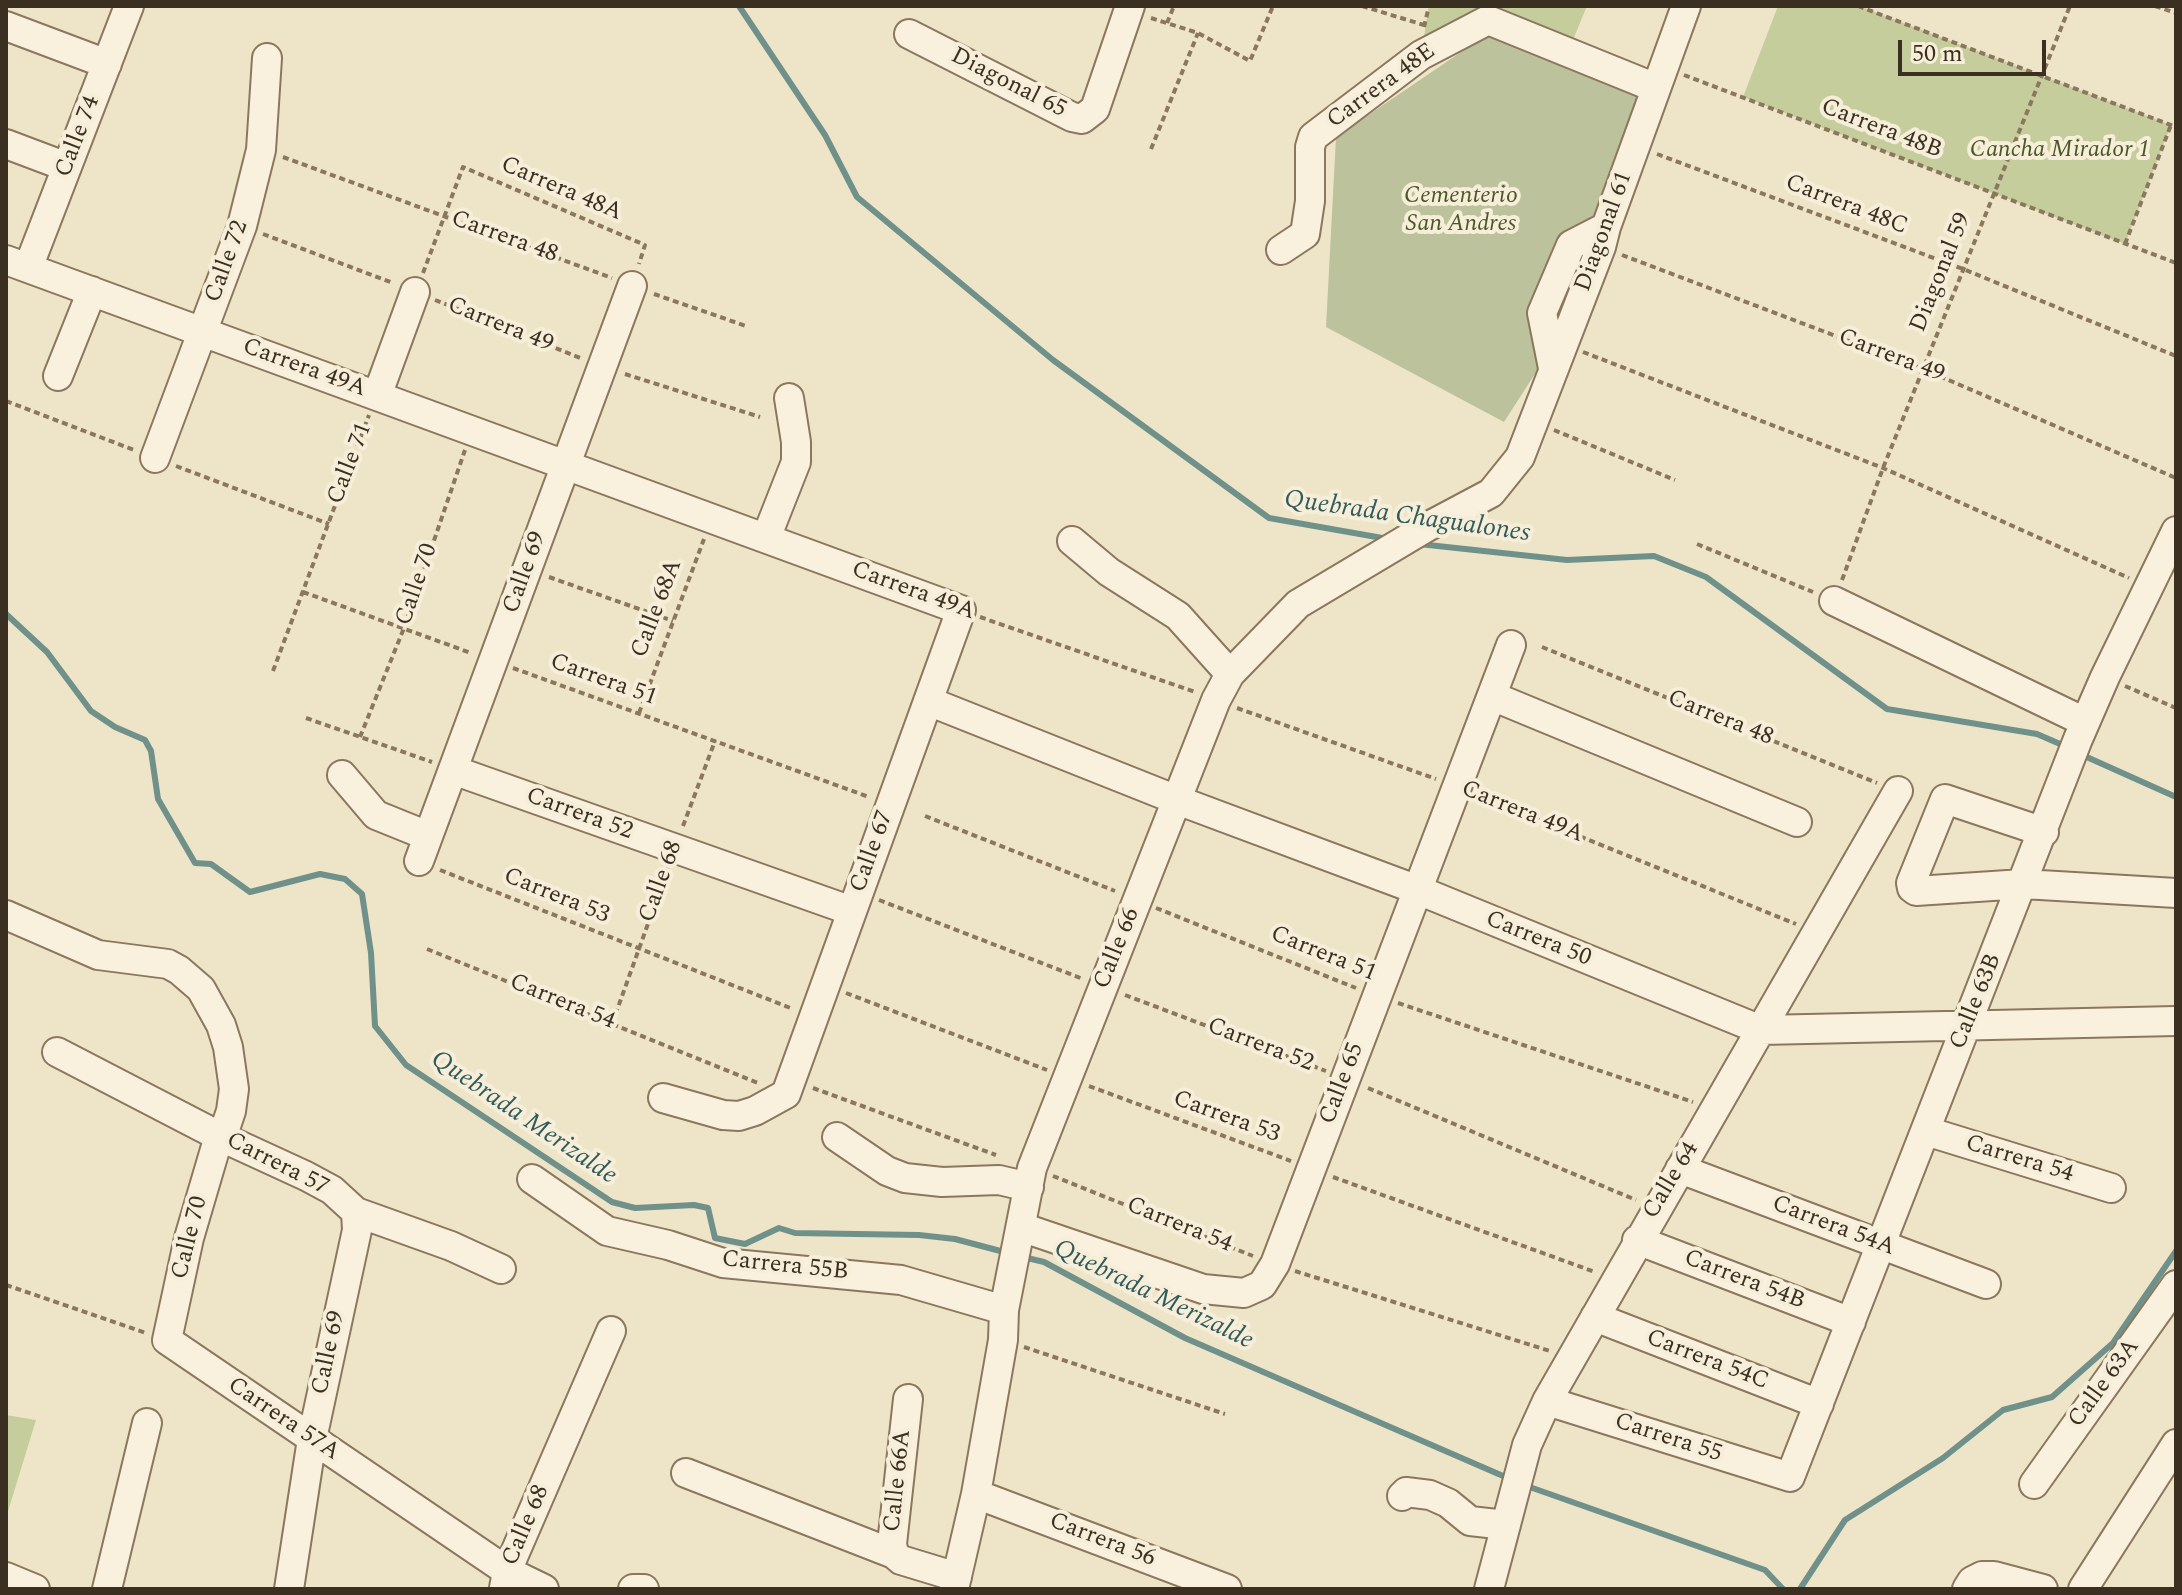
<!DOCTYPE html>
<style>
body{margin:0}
#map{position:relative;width:2182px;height:1595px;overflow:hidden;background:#eee5c9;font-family:Spectral,serif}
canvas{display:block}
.frame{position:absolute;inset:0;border:8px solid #3b2f21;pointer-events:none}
.scale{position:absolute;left:1898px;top:40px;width:148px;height:36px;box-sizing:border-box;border:4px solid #3b2f21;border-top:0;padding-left:10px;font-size:24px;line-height:28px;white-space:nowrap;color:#3b2f21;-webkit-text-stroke:6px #f6eed9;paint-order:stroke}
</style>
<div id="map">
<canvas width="2182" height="1595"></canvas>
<div class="frame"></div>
<div class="scale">50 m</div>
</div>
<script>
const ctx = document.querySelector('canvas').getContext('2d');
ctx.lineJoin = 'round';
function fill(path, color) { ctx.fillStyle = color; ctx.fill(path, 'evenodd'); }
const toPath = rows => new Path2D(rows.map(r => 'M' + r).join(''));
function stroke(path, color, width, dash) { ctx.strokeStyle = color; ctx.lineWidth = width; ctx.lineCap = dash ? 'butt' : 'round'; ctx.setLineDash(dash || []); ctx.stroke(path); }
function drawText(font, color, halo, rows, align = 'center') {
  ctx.font = font + ' Spectral,serif'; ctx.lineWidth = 8; ctx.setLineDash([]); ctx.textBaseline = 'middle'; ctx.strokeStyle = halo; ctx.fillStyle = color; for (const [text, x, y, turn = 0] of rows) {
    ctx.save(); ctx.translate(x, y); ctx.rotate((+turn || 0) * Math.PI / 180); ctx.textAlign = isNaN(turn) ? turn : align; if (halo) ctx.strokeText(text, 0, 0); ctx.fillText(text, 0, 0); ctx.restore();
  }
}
const green = toPath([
 [1429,6,1587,6,1568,52,1488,20,1421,55],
 [1778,6,1859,6,2171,125,2125,244,1743,97],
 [6,1415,36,1420,6,1518]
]);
const cemetery = toPath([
 [1489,33,1647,94,1585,246,1542,363,1504,422,1326,327,1336,137]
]);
const stream = toPath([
 [739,6,825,135,857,197,1053,360,1269,518,1388,539],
 [1419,544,1567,560,1654,556,1706,577,1887,709,2037,734,2067,747],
 [6,614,47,652,91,711,115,727,145,740,151,751,158,799,195,863,211,864,250,892,320,874,345,879,362,894,371,953,375,1026,406,1065,612,1202,635,1208,694,1205,708,1208,715,1238,745,1244,779,1228,795,1233,919,1235,955,1239,1008,1253],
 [2080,754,2176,797],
 [1023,1257,1044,1262,1185,1338,1510,1479],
 [1524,1485,1765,1570,1783,1589],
 [1800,1589,1845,1520,1943,1458,2003,1410,2052,1397,2113,1343,2176,1251]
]);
const path = toPath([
 [1362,6,1424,25],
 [1858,6,2176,127],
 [2155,6,2176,13],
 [1151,18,1198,33,1250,61,1273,6],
 [1167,23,1174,6],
 [1424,27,1429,6],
 [1684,75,2176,263],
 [1151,149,1198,33],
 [1657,154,1963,269,2176,356],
 [283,157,612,278],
 [263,234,393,283],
 [2125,244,2171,125],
 [1622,255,1923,369,2176,478],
 [423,273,463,167,645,245,639,264],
 [654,294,746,326],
 [435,300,583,359],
 [1583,352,1883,468,2129,578],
 [625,374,760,417],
 [6,401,134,450],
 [1554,430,1675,480],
 [176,466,329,524],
 [1697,544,1813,592],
 [549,577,673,621],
 [1842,580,1883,468,2070,6],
 [303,592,471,653],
 [980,617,1195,692],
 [1542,647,1877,783],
 [513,668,869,797],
 [273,671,369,415],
 [2125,686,2176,708],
 [1237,708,1436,779],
 [639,713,704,539],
 [306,718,432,762],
 [360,737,404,628,465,450],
 [1478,795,1796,924],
 [925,816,1115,891],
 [683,826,715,741],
 [440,870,793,1009],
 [879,900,1083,979],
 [1156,908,1356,988],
 [427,949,758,1083],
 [846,993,1047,1070],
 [1125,995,1326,1071],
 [1398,1003,1693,1102],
 [612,1024,668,868],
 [1089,1086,1291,1161],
 [813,1088,996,1155],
 [1368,1088,1636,1200],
 [1053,1176,1253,1256],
 [1333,1177,1595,1272],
 [1295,1271,1550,1351],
 [6,1285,146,1333],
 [1024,1347,1225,1414]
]);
const minor = toPath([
 [6,26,107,64],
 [909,34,1072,117,1082,119,1095,109,1130,6],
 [6,144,67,167],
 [1281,250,1305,234,1310,201,1310,147,1313,137,1421,55,1488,20,1656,88],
 [6,260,961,610,786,1094,755,1111,739,1116,723,1115,663,1098],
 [28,268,129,6],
 [1553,368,1542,313,1571,245,1606,227],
 [58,376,92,291],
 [377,396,415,292],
 [155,458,242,226,261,150,267,58],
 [766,538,796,462,796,442,789,398],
 [1072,541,1109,572,1178,616,1230,674],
 [1834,601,2085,722],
 [1492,696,1797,822],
 [928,701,1177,800,1418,890,1761,1030,2176,1021],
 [453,770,852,911],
 [342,775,376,815,428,836],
 [2044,832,1945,799,1911,883,1912,888,1916,891,2023,884,2176,893],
 [419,861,632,286],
 [6,915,98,955,168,964,179,970,201,989,221,1025,228,1047,234,1089,231,1111,226,1126,219,1136,189,1238,167,1340,507,1571,544,1589],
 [57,1052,219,1136,306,1176,332,1190,356,1212,451,1246,501,1269],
 [1926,1131,2111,1188],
 [837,1137,887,1171,905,1178,942,1182,999,1180,1029,1187],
 [1680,1169,1986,1284],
 [532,1179,607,1231,668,1245,723,1263,901,1280,1004,1310],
 [1021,1227,1203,1289,1244,1293,1262,1285,1275,1264,1511,645],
 [1637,1240,1851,1322],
 [1595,1317,1819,1404],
 [908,1399,892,1544,894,1554,901,1560,957,1577],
 [1547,1401,1790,1477,2078,739,2105,677,2176,531],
 [686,1473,894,1554],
 [2034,1484,2176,1285],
 [976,1494,1227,1589],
 [1402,1496,1406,1492,1430,1495,1448,1503,1470,1521,1506,1525],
 [6,1577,35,1589],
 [504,1588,507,1571,611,1331],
 [107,1589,147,1423],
 [289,1589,312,1439,357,1230,356,1212],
 [633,1589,644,1589],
 [954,1589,976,1494,1003,1340,1004,1310,1032,1168,1216,700,1230,674,1298,604,1427,527,1491,493,1520,457,1601,247,1606,227,1686,6],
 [1489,1589,1527,1445,1547,1401,1898,791],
 [1967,1589,1972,1581,1982,1576,1994,1576,2043,1589],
 [2083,1589,2176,1444]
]);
const streetNames = [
 ["Diagonal 65",1008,84,27],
 ["Carrera 48E",1382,87,-36],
 ["Carrera 48B",1881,130,21],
 ["Calle 74",79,137,-69],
 ["Carrera 48A",561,190,23],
 ["Carrera 48C",1846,206,21],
 ["Diagonal 61",1605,232,-70],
 ["Carrera 48",504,238,20],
 ["Calle 72",228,262,-70],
 ["Diagonal 59",1942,273,-68],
 ["Carrera 49",500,326,22],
 ["Carrera 49",1891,357,21],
 ["Carrera 49A",304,369,20],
 ["Calle 71",351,464,-69],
 ["Calle 69",526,573,-70],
 ["Calle 70",418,585,-71],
 ["Carrera 49A",913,592,20],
 ["Calle 68A",658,609,-69],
 ["Carrera 51",603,681,20],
 ["Carrera 48",1720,719,22],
 ["Carrera 49A",1522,813,22],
 ["Carrera 52",579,815,20],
 ["Calle 67",873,852,-70],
 ["Calle 68",662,882,-70],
 ["Carrera 53",556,897,22],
 ["Carrera 50",1538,940,22],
 ["Calle 66",1118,949,-68],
 ["Carrera 51",1323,955,22],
 ["Calle 63B",1977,1002,-68],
 ["Carrera 54",562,1003,22],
 ["Carrera 52",1260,1046,21],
 ["Calle 65",1343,1084,-69],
 ["Carrera 53",1226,1118,20],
 ["Carrera 54",2019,1160,17],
 ["Carrera 57",277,1165,27],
 ["Calle 64",1672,1181,-59],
 ["Carrera 54",1179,1226,22],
 ["Carrera 54A",1833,1227,21],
 ["Calle 70",191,1238,-76],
 ["Carrera 55B",785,1267,6],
 ["Carrera 54B",1744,1281,21],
 ["Calle 69",330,1353,-78],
 ["Carrera 54C",1707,1361,21],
 ["Calle 63A",2105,1384,-54],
 ["Carrera 57A",283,1420,34],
 ["Carrera 55",1668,1439,18],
 ["Calle 66A",899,1481,-84],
 ["Calle 68",527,1526,-67],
 ["Carrera 56",1102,1541,21]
];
const parkNames = [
 ["Cancha Mirador 1",2060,151],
 ["Cementerio",1461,197],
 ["San Andres",1461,225]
];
const waterNames = [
 ["Quebrada Chagualones",1407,518,8],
 ["Quebrada Merizalde",523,1119,34],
 ["Quebrada Merizalde",1153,1296,26]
];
fill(green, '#c5cd9d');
fill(cemetery, '#bcc29b');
stroke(stream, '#70918a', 6);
stroke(minor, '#8b775e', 32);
stroke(path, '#8b775e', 4, [6, 4]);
stroke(minor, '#f9f1dd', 28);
drawText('24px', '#3b2f21', '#f6eed9', streetNames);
drawText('italic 24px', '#4a5728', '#f6eed9', parkNames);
drawText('italic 26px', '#315b5a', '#f6eed9', waterNames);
</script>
